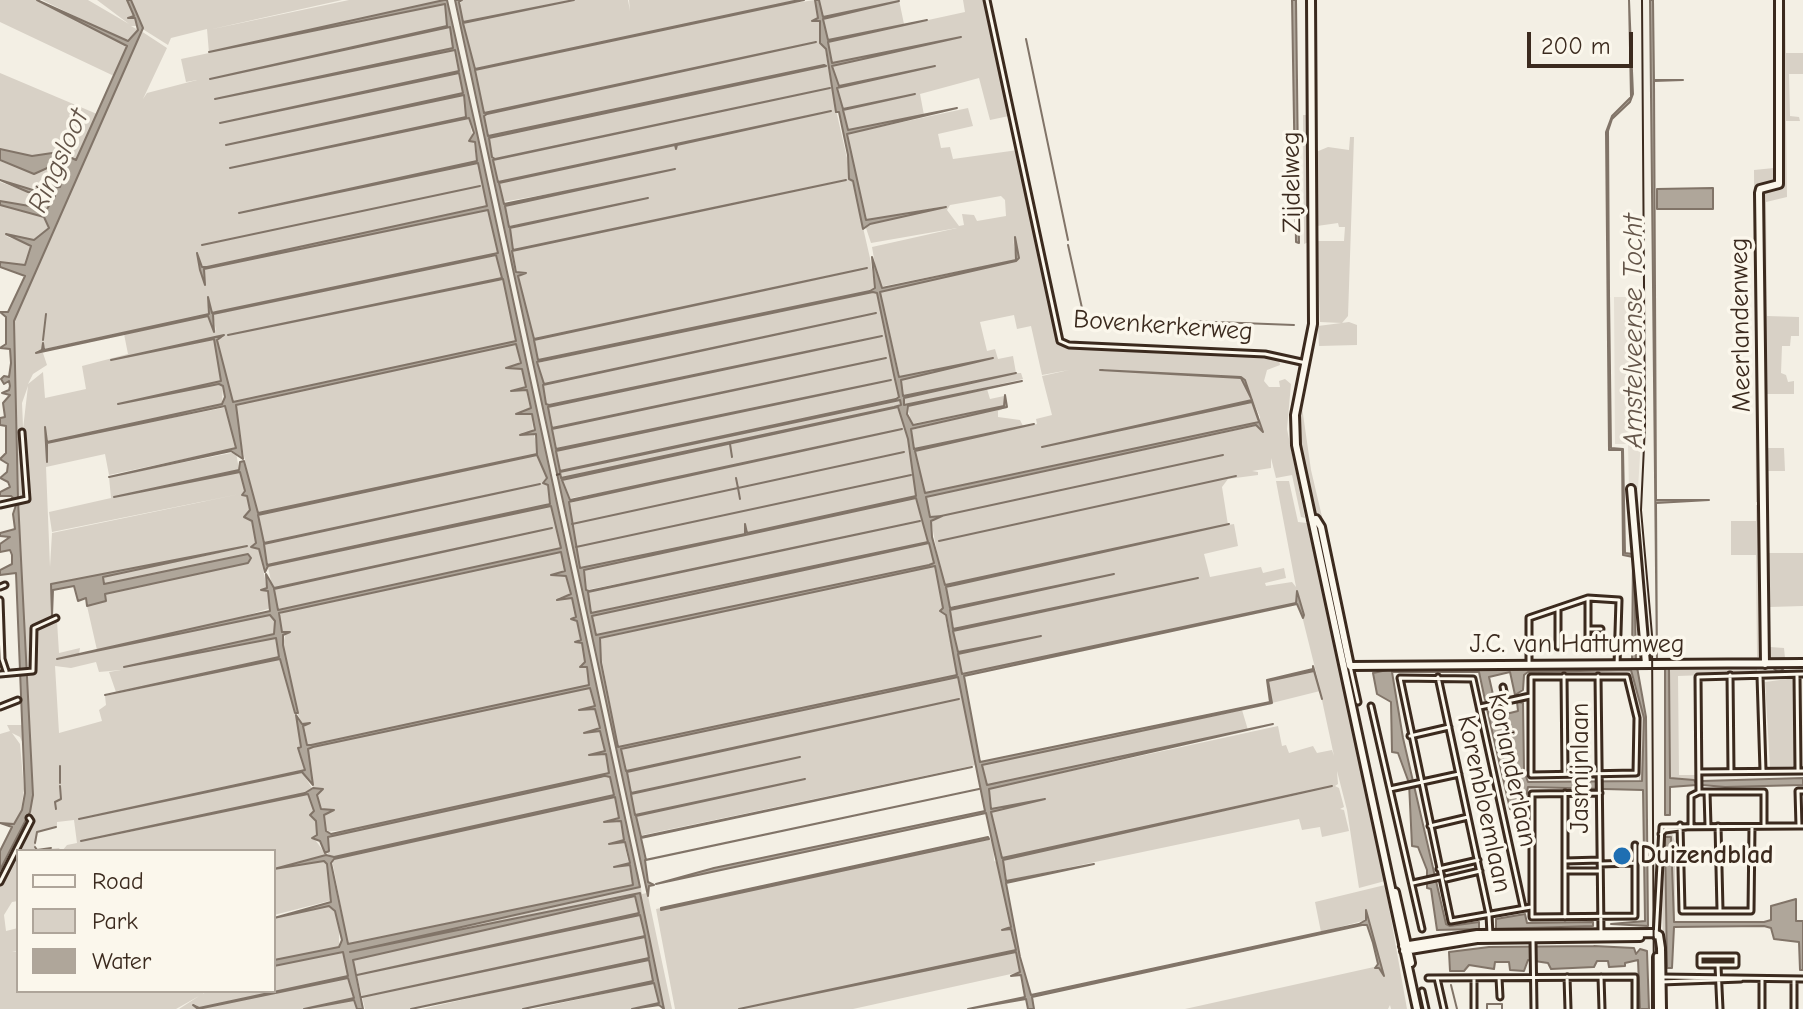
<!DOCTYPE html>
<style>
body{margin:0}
#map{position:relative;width:1803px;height:1009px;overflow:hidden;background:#f3efe4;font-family:"Comic Neue",sans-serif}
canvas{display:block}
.legend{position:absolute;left:16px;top:849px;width:260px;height:144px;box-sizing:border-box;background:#fbf7ec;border:2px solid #aea59a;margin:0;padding:10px 14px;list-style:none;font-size:24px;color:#3b2a1e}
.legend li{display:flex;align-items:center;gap:16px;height:40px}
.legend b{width:40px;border:2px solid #aea59a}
.scale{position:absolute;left:1527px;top:32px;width:106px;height:36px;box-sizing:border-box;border:4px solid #3b2a1e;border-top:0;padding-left:10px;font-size:24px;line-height:28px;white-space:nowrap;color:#3b2a1e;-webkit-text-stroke:6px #fbf7ec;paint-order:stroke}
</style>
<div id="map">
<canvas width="1803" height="1009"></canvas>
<ul class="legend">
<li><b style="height:10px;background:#fbf7ec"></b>Road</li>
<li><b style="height:22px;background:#d8d1c6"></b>Park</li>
<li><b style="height:22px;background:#afa69a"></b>Water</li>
</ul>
<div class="scale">200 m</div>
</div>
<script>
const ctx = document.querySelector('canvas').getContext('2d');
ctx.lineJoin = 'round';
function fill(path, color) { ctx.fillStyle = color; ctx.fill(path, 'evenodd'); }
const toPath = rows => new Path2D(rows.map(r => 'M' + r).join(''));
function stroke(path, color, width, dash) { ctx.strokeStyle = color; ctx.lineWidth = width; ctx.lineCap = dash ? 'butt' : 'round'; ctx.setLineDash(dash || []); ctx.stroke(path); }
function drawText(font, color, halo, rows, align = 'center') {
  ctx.font = font + ' "Comic Neue",sans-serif'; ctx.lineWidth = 7; ctx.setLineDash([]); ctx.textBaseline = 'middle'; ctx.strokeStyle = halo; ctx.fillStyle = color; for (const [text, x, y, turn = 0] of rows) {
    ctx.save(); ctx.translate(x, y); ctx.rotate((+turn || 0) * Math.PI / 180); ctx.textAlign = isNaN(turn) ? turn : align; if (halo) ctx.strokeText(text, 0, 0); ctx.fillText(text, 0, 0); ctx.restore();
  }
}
const built = toPath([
 [1614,297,1640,297,1642,421,1638,489,1629,489,1628,444,1615,444]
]);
const green = toPath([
 [0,0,37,0,127,45,114,76,0,22],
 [42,0,88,0,129,24,97,0,127,0,134,16,128,17,135,18,138,26,131,26,138,30,126,41],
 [131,0,342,0,208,30,349,0,444,0,276,39,445,4,448,26,344,49,450,27,453,48,321,76,455,50,459,71,391,86,459,73,464,93,306,128,464,95,469,116,453,120,469,118,477,161,337,192,478,163,488,206,211,266,488,209,498,253,392,276,499,255,502,278,459,287,504,280,516,341,232,402,216,339,224,337,216,337,221,381,203,386,223,385,222,404,46,442,228,407,236,448,109,475,105,454,46,467,50,567,52,533,240,494,52,532,49,512,111,498,109,477,236,452,239,470,144,491,240,472,250,510,244,517,253,522,256,543,252,547,259,549,267,589,262,590,268,590,271,608,222,623,270,615,275,621,276,633,125,668,276,637,281,652,279,657,266,661,116,692,109,672,121,670,99,672,96,662,71,668,55,666,59,733,102,721,99,710,106,705,105,696,280,659,298,724,301,747,298,748,305,770,188,796,302,772,312,788,305,793,81,842,308,794,314,811,310,816,316,821,317,836,313,837,325,853,333,900,274,915,274,851,62,851,67,845,77,843,74,820,57,822,57,827,38,831,35,847,38,850,59,848,61,851,18,851,18,901,12,902,4,915,6,931,18,928,18,951,12,952,18,952,18,991,205,991,203,994,207,991,274,991,274,966,343,952,348,976,199,1008,195,1004,198,1009,179,1009,199,996,176,1009,0,1009,0,886,32,821,28,816,33,795,27,672,34,675,36,667,36,627,47,621,57,621,59,653,80,648,79,654,97,650,87,606,105,601,105,594,248,563,251,558,247,554,103,584,103,577,247,547,51,584,52,616,32,626,33,664,26,670,18,503,30,499,23,429,28,386,22,403,26,497,18,500,14,321,141,31,167,48,143,99,147,93,197,80,186,82,181,59,209,53,207,29,171,38,168,45,141,28],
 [207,297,212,313,230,310,213,314,216,331,208,316,124,334,128,354,82,366,86,389,45,398,43,372,28,384,33,374,47,365,43,353,36,351,209,314],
 [462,0,628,0,630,11,629,0,799,0,773,6,815,0,819,18,812,21,820,21,836,110,870,258,875,288,868,292,877,292,908,439,919,493,916,497,929,537,957,675,641,744,958,677,976,765,638,836,619,751,634,745,618,747,598,639,851,583,596,635,591,616,776,575,591,614,588,592,683,571,586,590,583,570,640,558,580,568,567,504,622,489,566,499,562,480,598,472,561,479,555,451,705,419,555,449,546,408,596,396,546,405,537,363,751,316,538,360,534,340,697,305,534,339,512,251,740,203,512,250,508,230,534,222,507,226,505,206,595,186,502,202,459,8],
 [819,0,899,0,904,24,827,40,823,19,872,7,823,17],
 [963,0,986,0,1009,116,990,120,979,78,920,94,924,115,847,130,827,42,965,12],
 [1773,0,1779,0,1776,183,1762,185,1759,189,1761,502,1756,502,1754,170,1774,168],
 [1782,0,1785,0,1786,53,1803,53,1803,74,1789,74,1790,116,1799,117,1800,121,1786,121,1787,197,1766,202,1767,316,1799,317,1799,336,1791,336,1790,346,1782,346,1781,373,1786,375,1788,382,1794,381,1794,394,1767,394,1768,448,1784,448,1785,471,1768,471,1769,553,1803,553,1803,606,1770,607,1770,647,1784,648,1785,658,1803,658,1803,662,1770,661,1766,656,1763,191,1782,181],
 [0,73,97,114,76,160,52,154,23,156,0,149],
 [968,108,973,126,938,134,941,148,950,147,953,159,1018,150,1050,307,1062,345,1279,359,1280,365,1267,370,1264,381,1269,387,1280,387,1279,381,1285,379,1291,384,1287,429,1305,518,1301,517,1292,475,1276,478,1271,458,1271,468,1252,471,1258,472,1258,475,1228,479,1222,487,1228,525,1234,524,1238,546,1204,554,1210,577,1261,567,1263,573,1284,568,1286,578,1265,583,1266,586,1292,582,1296,587,1276,481,1289,481,1298,522,1307,523,1385,881,1359,888,1347,810,1337,771,1338,784,1335,786,1339,788,1344,807,1340,809,1344,810,1349,831,1322,837,1320,827,1302,830,1299,819,1005,881,1003,860,1332,787,1002,858,991,812,1034,801,991,809,988,789,1278,726,1282,746,1286,745,1289,753,1313,746,1317,753,1332,750,1334,756,1320,691,1272,703,1268,681,1315,671,1320,688,1296,592,1297,603,962,674,958,654,1040,636,958,652,953,631,1029,614,952,630,950,610,998,599,948,607,944,589,970,581,943,585,931,520,941,517,930,517,926,497,1260,425,1260,417,1252,399,1259,417,1256,423,925,493,915,451,1037,424,1036,419,1052,415,1042,376,1069,370,1042,375,1031,326,1017,329,1014,315,980,322,987,351,995,349,998,359,1013,356,1016,373,1021,373,1023,379,970,391,987,389,990,399,1004,396,1004,406,911,424,908,406,941,398,904,405,903,399,915,396,902,396,900,380,987,360,900,377,880,292,1018,260,1013,238,1016,260,879,287,872,247,957,228,871,243,866,228,870,224,946,206,866,220,847,134],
 [1001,196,1005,200,1006,216,977,221,974,215,962,214,964,225,959,226,947,210,950,205],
 [1303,115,1308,115,1310,183,1311,241,1304,244],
 [1350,137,1354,137,1348,316,1342,323,1320,322,1317,241,1344,241,1345,227,1339,227,1338,223,1317,226,1316,152,1328,147,1349,150],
 [0,160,33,174,61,165,66,166,66,174,60,187,24,188,0,180],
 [0,182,28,192,55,195,47,209,0,201],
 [0,205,44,217,49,228,34,241,5,236,31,245,26,265,0,262],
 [1349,322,1357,325,1357,345,1319,346,1318,326],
 [516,344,521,363,506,369,522,368,526,387,512,391,527,390,531,408,520,413,532,414,533,432,547,479,543,483,548,484,551,502,537,508,551,506,561,548,338,598,562,552,565,572,552,575,566,576,571,594,558,598,572,598,576,617,572,619,577,621,581,640,576,642,582,643,585,663,580,665,587,667,589,685,445,717,591,688,595,706,579,711,595,708,600,728,584,733,600,730,605,751,602,753,606,754,610,773,594,779,610,777,614,795,595,801,615,797,633,885,348,944,332,860,458,831,334,857,328,854,327,837,365,828,326,832,324,815,334,810,321,810,317,796,323,789,313,788,308,749,374,732,307,745,303,726,309,723,302,724,298,715,283,645,286,632,282,633,278,617,284,611,337,599,277,609,257,516,271,511,256,512,234,409,236,405,260,398],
 [1301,400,1311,470,1323,521,1314,515,1300,448],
 [1007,407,998,411,998,417,1020,420,1023,426,914,449,911,430],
 [1756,505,1761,505,1761,659,1662,663,1662,659,1757,657,1756,555,1731,555,1731,521,1756,521],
 [1757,667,1757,673,1678,676,1679,775,1698,775,1697,781,1670,779,1669,668],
 [1631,670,1644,717,1643,780,1639,781,1639,717,1627,675,1538,675,1538,671],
 [1795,678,1796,766,1770,767,1765,682],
 [1242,710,1248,730,986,785,981,769,982,765],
 [7,725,23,725,23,744,20,737,12,733,20,744,24,789,21,811,14,824,0,823,0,734,10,731],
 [1671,830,1675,842,1675,922,1672,920,1665,837,1667,947,1663,947,1661,840,1662,834],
 [993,839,994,861,997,862,1011,927,1002,930,1011,929,1016,950,911,974,1016,952,1020,972,853,1009,675,1009,656,909],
 [634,871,638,872,642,894,647,893,648,896,672,1009,664,1009,639,893,350,953,353,949,636,888,640,887],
 [1385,885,1407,1009,1391,1009,1390,1005,1388,1009,1185,1009,1374,967,1379,968,1383,976,1366,920,1321,932,1315,902],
 [635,896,640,913,357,975,641,915,645,936,380,993,645,937,649,958,547,981,650,959,654,981,523,1009,422,1009,523,986,411,1009,365,1009,353,960],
 [329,906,335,910,339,924,339,947,274,960,274,918],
 [349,977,354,998,332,1004,355,1000,357,1009,200,1009],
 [654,983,659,1003,632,1009,533,1009]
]);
const water = toPath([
 [37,0,128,41,138,30,135,18,128,18,134,16,127,0,131,0,143,28,14,321,18,500,33,795,30,812,0,870,0,851,12,827,0,823,14,824,22,810,25,793,16,573,0,575,0,570,12,564,12,555,10,550,0,552,0,544,10,537,0,536,0,533,15,529,13,514,17,502,11,496,0,496,0,492,10,487,8,482,0,478,7,472,8,464,0,459,6,453,6,426,0,425,0,418,5,417,3,403,10,395,2,393,9,390,10,386,9,381,4,384,1,379,4,376,9,377,11,363,10,349,0,348,6,344,6,317,0,312,8,312,25,276,0,267,0,262,25,265,31,246,6,234,34,240,49,228,44,217,0,205,0,201,47,209,55,196,28,192,0,180,33,190,60,187,66,167,54,165,34,174,0,160,0,149,32,156,59,152,76,160,127,46,37,0],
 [444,0,447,0,477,133,640,887,350,952,640,893,664,1009,659,1005,632,1009,659,1003,654,983,523,1009,653,981,649,960,411,1009,649,958,645,937,362,997,645,936,640,915,357,975,639,913,635,896,353,960,363,1009,357,1009,354,1000,304,1009,354,998,348,978,198,1009,193,1005,199,1008,348,976,343,952,274,966,274,960,339,947,342,940,335,911,329,906,274,918,331,902,327,864,324,861,274,869,326,855,334,857,614,795,610,777,605,776,328,837,329,851,325,853,320,841,312,838,317,835,316,821,310,815,314,811,308,794,81,841,305,793,313,788,323,789,317,795,321,809,334,810,324,815,326,831,331,834,609,773,606,754,589,755,605,751,600,731,584,733,600,728,595,709,579,710,595,706,590,688,313,747,308,749,313,785,302,772,79,819,305,770,298,748,301,747,296,715,302,724,310,723,303,726,307,745,311,745,589,685,587,667,580,667,585,662,582,643,575,642,581,640,577,621,571,619,576,617,572,598,557,600,571,594,566,576,551,575,565,571,561,552,279,613,282,632,290,632,283,635,283,645,298,713,295,713,280,659,105,695,279,657,276,638,124,667,274,634,275,621,270,615,57,659,270,611,268,591,261,590,267,588,266,574,274,588,552,528,274,589,278,610,561,548,551,506,268,566,265,572,259,549,251,547,256,543,252,521,244,517,250,510,247,496,242,495,245,491,240,472,114,497,239,470,240,462,244,461,258,513,537,454,536,434,520,435,535,430,532,414,516,414,531,408,527,390,511,391,526,387,522,369,506,368,521,363,516,344,236,405,243,459,231,451,109,477,236,448,225,406,47,443,47,462,45,427,47,442,222,404,225,397,223,386,219,384,118,404,221,381,214,339,111,360,224,335,217,340,233,402,516,341,503,279,228,335,502,278,496,255,213,314,214,332,208,316,36,353,42,350,43,343,44,350,209,314,208,297,212,313,216,312,498,253,488,210,204,269,205,285,200,270,197,253,202,267,207,267,487,206,478,163,239,213,477,161,475,142,469,141,474,133,469,118,230,168,466,117,464,95,226,145,463,93,459,73,220,123,459,71,455,50,215,99,453,48,450,27,210,79,447,26,445,4,209,52,444,0],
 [537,455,547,478,543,483,548,485,550,504,267,565,264,544,540,484,264,543,258,515,537,455],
 [615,797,619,818,604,822,621,821,624,840,609,844,625,842,630,863,614,867,630,865,633,885,348,944,331,863,334,859,615,797],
 [455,0,462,0,459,2,463,22,574,0,463,23,475,69,799,0,804,0,475,70,484,113,816,42,487,114,484,116,488,136,824,65,826,66,489,138,492,157,495,159,830,88,493,160,498,182,831,111,677,145,676,149,675,145,499,183,504,204,675,169,505,206,509,227,648,198,510,228,513,250,846,180,512,251,516,272,526,273,518,276,534,339,867,268,534,340,538,360,870,291,875,288,872,257,882,288,1016,260,1015,237,1019,258,1016,261,880,292,899,377,993,358,901,380,903,396,1016,373,904,398,904,405,1022,381,908,406,907,414,913,425,1004,406,1005,395,1007,407,911,429,914,449,1034,424,915,451,925,493,1259,422,1252,402,1042,447,1252,400,1241,378,1100,370,1241,377,1245,380,1263,432,1256,425,926,497,930,517,942,516,931,521,932,537,945,585,1229,524,946,587,950,608,1114,574,950,610,953,629,1198,578,953,631,958,652,1041,636,958,654,962,674,1296,603,1297,591,1304,615,1303,618,1297,604,964,676,980,762,1270,702,1267,680,1313,669,1313,666,1322,699,1314,671,1268,681,1272,703,982,765,987,785,1273,724,989,789,991,809,1045,799,991,812,1002,858,1332,786,1003,860,1006,881,1094,864,1006,883,1020,957,1031,995,1359,924,1366,920,1366,910,1384,976,1379,968,1375,968,1378,964,1373,943,1367,925,1362,925,1032,997,1034,1009,1028,1009,1026,999,968,1009,1025,997,1021,975,1011,976,1020,972,1016,952,739,1009,1016,950,1011,929,1002,930,1011,927,986,813,656,884,714,868,985,811,958,677,621,749,626,771,959,699,627,772,631,793,800,757,631,794,635,815,805,779,636,816,641,837,972,767,641,838,646,860,979,789,645,860,648,882,654,885,649,886,648,896,455,0],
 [873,292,877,293,894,375,899,397,896,399,560,471,556,451,891,380,556,449,552,429,886,358,552,428,548,407,882,336,549,405,546,404,543,385,876,313,544,384,537,362,873,292],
 [900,400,901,405,894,407,561,478,560,472,900,400],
 [898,407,908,439,916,496,747,533,745,524,745,534,580,568,569,502,902,429,570,500,562,480,898,407],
 [916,498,928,542,591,613,588,592,920,521,589,591,586,590,584,570,916,498],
 [929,543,934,563,929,565,596,635,592,616,929,543],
 [935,566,943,608,940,611,946,615,957,675,618,747,601,662,600,638,935,566],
 [815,0,819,0,823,17,899,1,823,19,828,40,927,20,828,42,832,63,961,37,832,66,839,86,935,66,837,88,843,109,915,94,843,110,848,130,957,108,847,134,866,220,946,207,870,224,863,229,853,181,849,179,848,155,839,112,836,112,826,49,820,43,820,21,812,21,818,18,815,0],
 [1292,0,1296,0,1299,243,1296,242,1292,0],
 [1629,0,1633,94,1630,102,1612,119,1608,131,1609,294,1611,448,1623,449,1625,553,1633,554,1634,556,1636,663,1632,661,1633,557,1623,555,1622,450,1609,450,1606,132,1612,116,1631,97,1629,0],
 [1650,0,1653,0,1654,80,1683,80,1654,81,1656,500,1709,500,1656,503,1657,663,1650,0],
 [1713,188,1713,209,1657,209,1657,189,1713,188],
 [247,546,103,577,104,584,248,554,251,558,248,563,105,594,106,601,87,606,86,598,78,601,74,586,53,590,52,616,51,584,247,546],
 [1803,665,1785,667,1779,673,1772,667,1669,668,1670,778,1694,780,1697,785,1670,787,1670,815,1665,815,1665,669,1655,669,1655,666,1803,665],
 [1637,667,1646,717,1648,926,1611,924,1645,921,1643,790,1528,787,1522,818,1510,809,1487,709,1495,706,1498,716,1518,711,1517,702,1523,703,1524,771,1528,782,1642,781,1644,718,1631,670,1528,672,1524,675,1523,690,1515,695,1510,672,1489,677,1494,699,1485,700,1479,672,1392,672,1403,738,1446,924,1450,926,1479,922,1479,929,1437,930,1431,889,1427,888,1427,870,1418,847,1412,846,1409,783,1398,753,1392,752,1391,702,1377,694,1373,673,1392,669,1637,667],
 [1803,778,1803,785,1725,787,1702,785,1702,781,1803,778],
 [988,837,989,839,661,910,661,908,988,837],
 [1665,837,1671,837,1674,922,1764,922,1771,920,1771,906,1796,899,1796,921,1803,921,1803,970,1800,970,1799,942,1774,939,1771,928,1764,926,1674,927,1672,968,1667,968,1665,837],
 [1525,914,1527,923,1593,922,1593,926,1496,929,1496,919,1525,914],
 [1594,946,1634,948,1636,954,1640,949,1647,951,1649,1009,1640,1009,1638,960,1625,963,1625,966,1609,967,1608,961,1597,961,1594,967,1551,969,1548,963,1528,960,1524,971,1510,970,1509,962,1495,962,1494,969,1469,965,1464,971,1450,971,1449,952,1489,947,1594,946]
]);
const stream = toPath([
 [1026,39,1068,240],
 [202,245,480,186],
 [1068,245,1084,317,1294,325],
 [43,340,46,314],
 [730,444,732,457],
 [740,499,738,488,904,452],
 [941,516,1223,455],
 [572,524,738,488,736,478],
 [939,541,1236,476],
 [576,547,911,475],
 [60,766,60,783],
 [56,809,55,802,61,799,60,786],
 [35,843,37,832,56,827],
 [35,847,37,850,51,848],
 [1451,985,1457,1009],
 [1487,1009,1487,1004,1502,1004,1502,1009]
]);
const ferry = toPath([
 [556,475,560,474]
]);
const street = toPath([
 [987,0,1060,341,1069,345,1265,354,1306,363],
 [0,505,27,499,22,432],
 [0,587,5,585],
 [0,600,2,659,6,671],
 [1558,609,1558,647],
 [1589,629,1601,629],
 [1588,645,1588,598],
 [1529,665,1529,618,1588,598,1619,600,1617,665],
 [1350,666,1358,702],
 [0,674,33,671,34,628,56,618],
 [1730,675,1731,771],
 [1564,676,1565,774],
 [1598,676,1601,932],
 [1760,676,1763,770],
 [1797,676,1798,769],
 [1438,677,1489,915,1490,934],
 [1531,677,1627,677,1637,718,1636,773,1531,775,1531,677],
 [1503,687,1506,701],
 [1371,706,1422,929],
 [0,707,18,700],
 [1480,707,1530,696],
 [1410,736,1449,727],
 [1699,772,1803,771],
 [1390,789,1459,774],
 [1699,792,1698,677,1803,674],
 [1707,792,1708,826],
 [1565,793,1565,917],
 [1600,793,1532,794,1532,917,1635,916,1635,845],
 [1680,825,1682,911,1751,911,1752,827],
 [1430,826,1468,817],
 [1691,826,1691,796,1699,792,1764,792,1764,826],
 [1718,826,1720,910],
 [1764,826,1803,826],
 [1799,826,1798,791,1803,791],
 [1661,834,1665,830,1687,827],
 [1565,861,1600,860],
 [1600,864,1635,863],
 [1439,869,1478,860],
 [1565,871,1599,871],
 [1446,879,1480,871],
 [0,882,31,821,29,818],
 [1413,883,1440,877],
 [1523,907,1473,679,1400,678,1451,921,1531,907],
 [1656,937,1662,827,1799,826],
 [1533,941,1534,1009],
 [1700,956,1736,956,1736,965,1700,965,1700,956],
 [1718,966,1720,1009],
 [1567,977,1568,1009],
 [1601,977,1602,1009],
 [1663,977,1803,979],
 [1428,978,1635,977,1635,1009],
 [1437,978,1444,1009],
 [1474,978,1474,1009],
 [1499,978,1500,997],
 [1794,979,1794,1009],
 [1661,982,1741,979],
 [1422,991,1426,1009],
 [1762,1009,1762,980]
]);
const secondary = toPath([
 [1311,0,1313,324,1295,415,1296,445,1417,1009],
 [1631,489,1646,664],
 [1312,520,1316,519,1321,527,1350,666,1803,663],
 [1765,664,1759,193,1760,189,1779,184,1779,0],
 [1395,892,1411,963],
 [1403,946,1477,934,1654,933,1659,935,1661,948,1662,1009],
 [1404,951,1477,939,1640,937],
 [1657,1009,1657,957]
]);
const tram = toPath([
 [1642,0,1645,425,1641,510,1652,635,1654,1009]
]);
const markers = [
 [1622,856,10,"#1f6fb2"]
];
const streetNames = [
 ["Zijdelweg",1292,182,-91],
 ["Meerlandenweg",1741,325,-91],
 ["Bovenkerkerweg",1163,326,4],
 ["J.C. van Hattumweg",1577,645],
 ["Jasmijnlaan",1581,768,-90],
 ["Korianderlaan",1512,770,78],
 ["Korenbloemlaan",1484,804,78]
];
const poiNames = [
 ["Duizendblad",1640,856]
];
const waterNames = [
 ["Ringsloot",59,161,-66],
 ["Amstelveense Tocht",1634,331,-90]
];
fill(built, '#e5dfd4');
fill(green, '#d8d1c6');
fill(water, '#afa69a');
stroke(water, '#817468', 2);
stroke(stream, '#817468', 2);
stroke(ferry, '#645549', 2, [10, 8]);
stroke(street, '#3b2a1e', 9);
stroke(secondary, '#3b2a1e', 12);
stroke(street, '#fbf7ec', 3);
stroke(secondary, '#fbf7ec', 6);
stroke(tram, '#3b2a1e', 2);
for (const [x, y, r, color] of markers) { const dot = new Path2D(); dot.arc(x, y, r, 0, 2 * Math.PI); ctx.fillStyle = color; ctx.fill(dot); stroke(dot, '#fbf7ec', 3); }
drawText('26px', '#3b2a1e', '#fbf7ec', streetNames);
drawText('bold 26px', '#3b2a1e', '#fbf7ec', poiNames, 'left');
drawText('italic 28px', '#645549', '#fbf7ec', waterNames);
</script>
